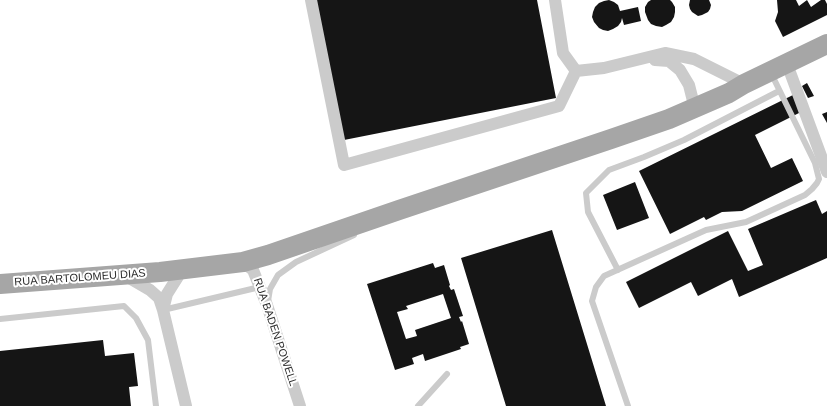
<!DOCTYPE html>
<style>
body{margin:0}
canvas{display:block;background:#fff}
</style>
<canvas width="827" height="406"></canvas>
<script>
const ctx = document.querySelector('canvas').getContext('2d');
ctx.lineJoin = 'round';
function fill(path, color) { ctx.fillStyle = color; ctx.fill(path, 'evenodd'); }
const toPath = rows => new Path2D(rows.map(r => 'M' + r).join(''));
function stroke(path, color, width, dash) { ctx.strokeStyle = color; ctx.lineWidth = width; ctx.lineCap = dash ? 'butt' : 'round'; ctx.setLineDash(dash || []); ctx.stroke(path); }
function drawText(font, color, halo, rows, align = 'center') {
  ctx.font = font + ' Arial,sans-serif'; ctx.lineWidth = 4; ctx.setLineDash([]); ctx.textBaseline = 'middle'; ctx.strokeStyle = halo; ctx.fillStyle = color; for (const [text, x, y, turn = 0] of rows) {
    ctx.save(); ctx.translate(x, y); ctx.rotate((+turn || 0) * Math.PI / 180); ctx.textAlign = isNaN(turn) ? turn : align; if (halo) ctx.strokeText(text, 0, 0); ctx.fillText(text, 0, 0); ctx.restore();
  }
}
const building = toPath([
 [316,0,537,0,556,98,344,140],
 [609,0,614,2,618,5,620,11,638,7,641,21,624,25,622,18,621,22,618,26,613,29,608,31,603,30,599,28,594,22,592,17,593,12,595,7,599,3,604,1],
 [651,0,670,0,672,2,675,7,675,12,674,17,671,22,666,25,662,27,656,26,651,24,648,20,645,12,645,7,648,2],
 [690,0,709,0,711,5,710,9,708,12,702,15,698,16,692,12,690,9,689,5],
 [777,0,796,0,799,6,807,0,811,7,821,0,825,0,827,4,827,15,783,37,775,21,778,12],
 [807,83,814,96,808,98,802,86],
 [793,95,801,112,755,135,771,168,792,158,803,181,742,211,722,212,706,220,704,217,670,234,639,171],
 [827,112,827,123,822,114],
 [635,182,649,218,617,230,603,195],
 [816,200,822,214,827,211,827,258,739,297,732,279,698,296,691,282,639,308,626,282,728,231,748,271,763,265,748,229],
 [552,230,606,406,506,406,461,258],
 [433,263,435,268,444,265,450,285,449,286,451,290,454,289,463,316,459,317,461,322,462,321,469,344,460,347,461,349,425,361,423,354,412,358,414,364,395,370,367,284],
 [443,294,451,318,415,330,417,336,406,339,397,312,408,309,406,306],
 [103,340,105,356,134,353,138,386,129,387,131,406,0,406,0,351]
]);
const service = toPath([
 [618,270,588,212,586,193,609,170,644,157,684,140,779,91],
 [268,301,270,289,278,275,296,262,354,235],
 [163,310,260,287],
 [0,319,124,306,136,318,148,340,156,406],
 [418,406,447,374],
 [628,406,592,301,596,287,604,276,706,230,746,222,805,195,812,189,817,183,819,179,815,163,771,73]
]);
const minor = toPath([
 [311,0,344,165,559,106,576,71],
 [555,0,563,53,576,71],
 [655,60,669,61,680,70,689,85,695,109],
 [787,64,827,172],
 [576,71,604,68,665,53,694,59,744,84],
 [243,262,253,270,267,305,300,406],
 [126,276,150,290,159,298,163,310,186,406],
 [163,310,167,294,179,275,185,269]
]);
const primary = toPath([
 [0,284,160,272,243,262,268,255,399,210,611,139,669,119,729,93,744,84,827,44]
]);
const streetNames = [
 ["RUA BARTOLOMEU DIAS",80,278,-4],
 ["RUA BADEN POWELL",275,332,71]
];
fill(building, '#151515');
stroke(service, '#cbcbcb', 6);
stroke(minor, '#cbcbcb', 12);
stroke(primary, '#a6a6a6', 20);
drawText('11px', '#2e2e2e', '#fff', streetNames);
</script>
